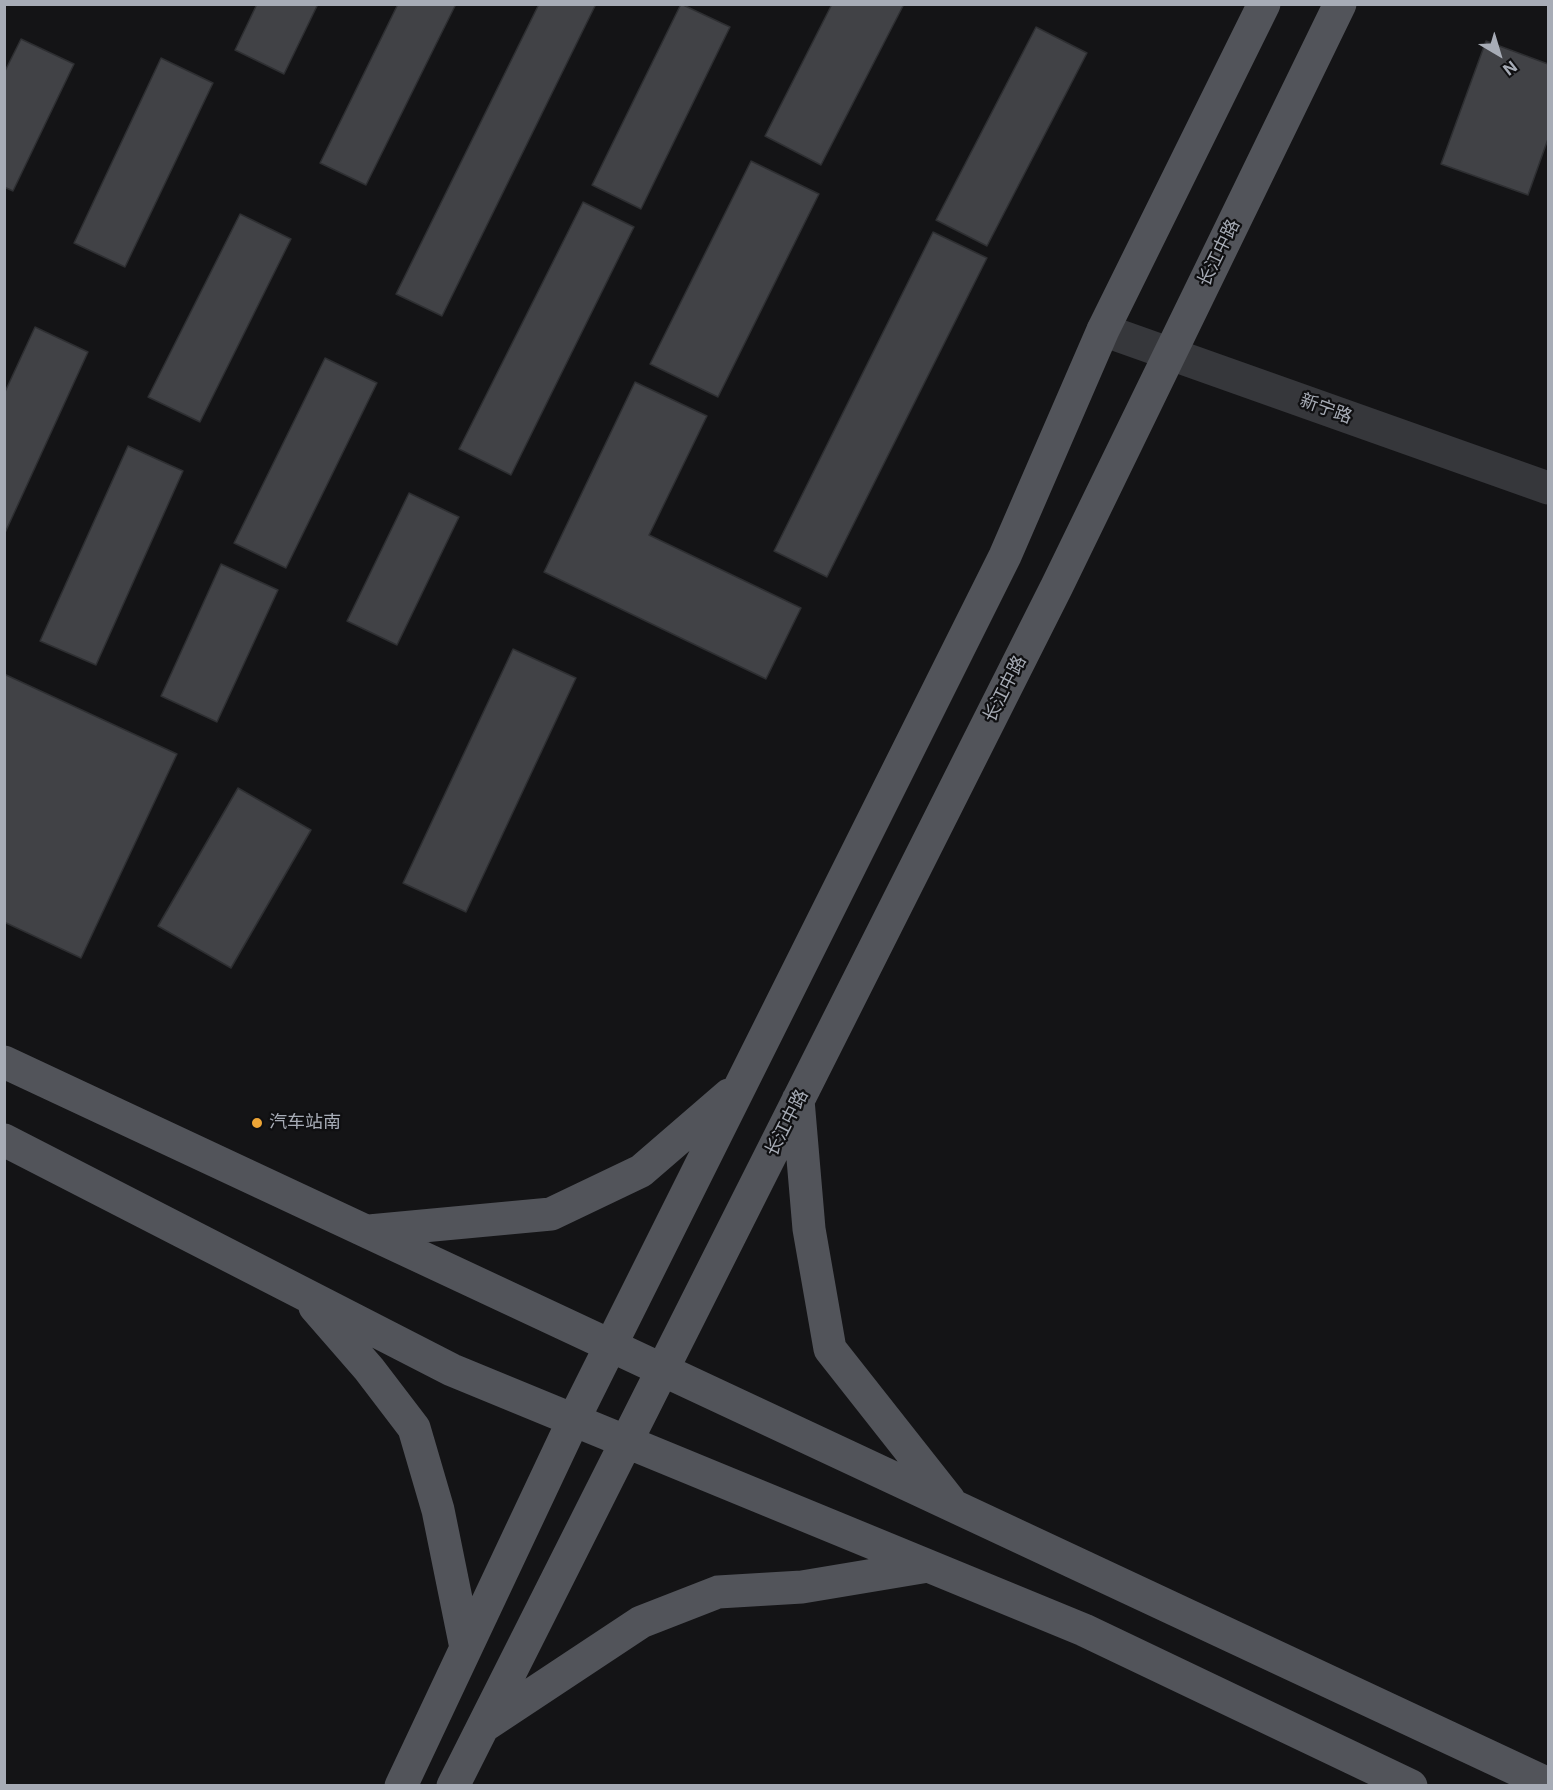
<!DOCTYPE html>
<meta charset="utf-8">
<style>
body{margin:0}
#map{position:relative;width:1553px;height:1790px;overflow:hidden;background:#141416;font-family:Inter,sans-serif}
canvas{display:block}
.frame{position:absolute;inset:0;border:6px solid #a7acb6;pointer-events:none}
.north{position:absolute;left:1469px;top:24px;width:60px;height:60px;-webkit-text-stroke:4px #0f0f11;paint-order:stroke;rotate:142deg;font-size:16px;font-weight:700;line-height:24px;text-align:center;color:#a7acb6}
.north::after{content:'';display:block;margin:auto;width:21px;height:27px;background:#a7acb6;clip-path:polygon(50% 0,100% 100%,50% 72%,0 100%)}
</style>
<div id="map">
<canvas width="1553" height="1790"></canvas>
<div class="frame"></div>
<div class="north">N</div>
</div>
<script>
const ctx = document.querySelector('canvas').getContext('2d');
ctx.lineJoin = 'round';
function fill(path, color) { ctx.fillStyle = color; ctx.fill(path, 'evenodd'); }
const toPath = rows => new Path2D(rows.map(r => 'M' + r).join(''));
function stroke(path, color, width, dash) { ctx.strokeStyle = color; ctx.lineWidth = width; ctx.lineCap = dash ? 'butt' : 'round'; ctx.setLineDash(dash || []); ctx.stroke(path); }
function drawText(font, color, halo, rows, align = 'center') {
  ctx.font = font + ' Inter,"Noto Sans SC",sans-serif'; ctx.lineWidth = 4.5; ctx.setLineDash([]); ctx.textBaseline = 'middle'; ctx.strokeStyle = halo; ctx.fillStyle = color; for (const [text, x, y, turn = 0] of rows) {
    ctx.save(); ctx.translate(x, y); ctx.rotate((+turn || 0) * Math.PI / 180); ctx.textAlign = isNaN(turn) ? turn : align; if (halo) ctx.strokeText(text, 0, 0); ctx.fillText(text, 0, 0); ctx.restore();
  }
}
const building = toPath([
 [257,4,318,4,284,74,235,50,257,4],
 [398,4,456,4,366,185,320,163,398,4],
 [539,4,596,4,442,316,396,294,539,4],
 [681,4,730,27,641,209,592,185,681,4],
 [832,4,904,4,821,165,765,136,832,4],
 [1036,27,1087,53,987,246,936,220,1036,27],
 [21,39,74,64,13,191,4,187,4,73,21,39],
 [1486,41,1548,64,1548,139,1528,195,1441,164,1486,41],
 [161,58,213,83,125,267,74,243,161,58],
 [751,161,819,194,718,397,650,364,751,161],
 [583,202,634,227,511,475,459,449,583,202],
 [240,214,291,239,200,422,148,397,240,214],
 [933,232,987,258,827,577,774,551,933,232],
 [35,327,88,352,4,535,4,394,35,327],
 [325,358,377,383,286,568,234,543,325,358],
 [635,382,707,416,649,535,801,608,766,679,544,572,635,382],
 [128,446,183,471,96,665,40,641,128,446],
 [409,493,459,517,397,645,347,621,409,493],
 [221,564,278,590,217,722,161,696,221,564],
 [513,649,576,678,466,912,403,883,513,649],
 [4,674,177,754,81,958,4,922,4,674],
 [238,788,311,830,231,968,158,926,238,788]
]);
const tertiary = toPath([
 [1103,330,1548,488]
]);
const primary = toPath([
 [4,1062,1548,1784],
 [798,1100,809,1229,830,1349,949,1500],
 [4,1140,452,1370,1084,1630,1411,1786],
 [369,1231,551,1214,641,1171,729,1095],
 [315,1307,369,1369,414,1428,438,1510,466,1648],
 [484,1726,641,1622,718,1592,802,1587,928,1566],
 [401,1786,574,1419,1005,556,1103,330,1264,4],
 [453,1786,1057,586,1340,4]
]);
const markers = [
 [257,1123,6,"#eda536"]
];
const streetNames = [
 ["长江中路",1219,253,-64],
 ["新宁路",1326,409,20],
 ["长江中路",1005,689,-63],
 ["长江中路",787,1123,-63]
];
const poiNames = [
 ["汽车站南",269,1123]
];
fill(building, '#414246');
stroke(building, '#2e2f32', 1.5);
stroke(tertiary, '#36373b', 33);
stroke(primary, '#52545a', 33);
for (const [x, y, r, color] of markers) { const dot = new Path2D(); dot.arc(x, y, r, 0, 2 * Math.PI); ctx.fillStyle = color; ctx.fill(dot); stroke(dot, '#0f0f11', 2); }
drawText('18px', '#a7acb6', '#0f0f11', streetNames);
drawText('18px', '#a7acb6', '#0f0f11', poiNames, 'left');
</script>
